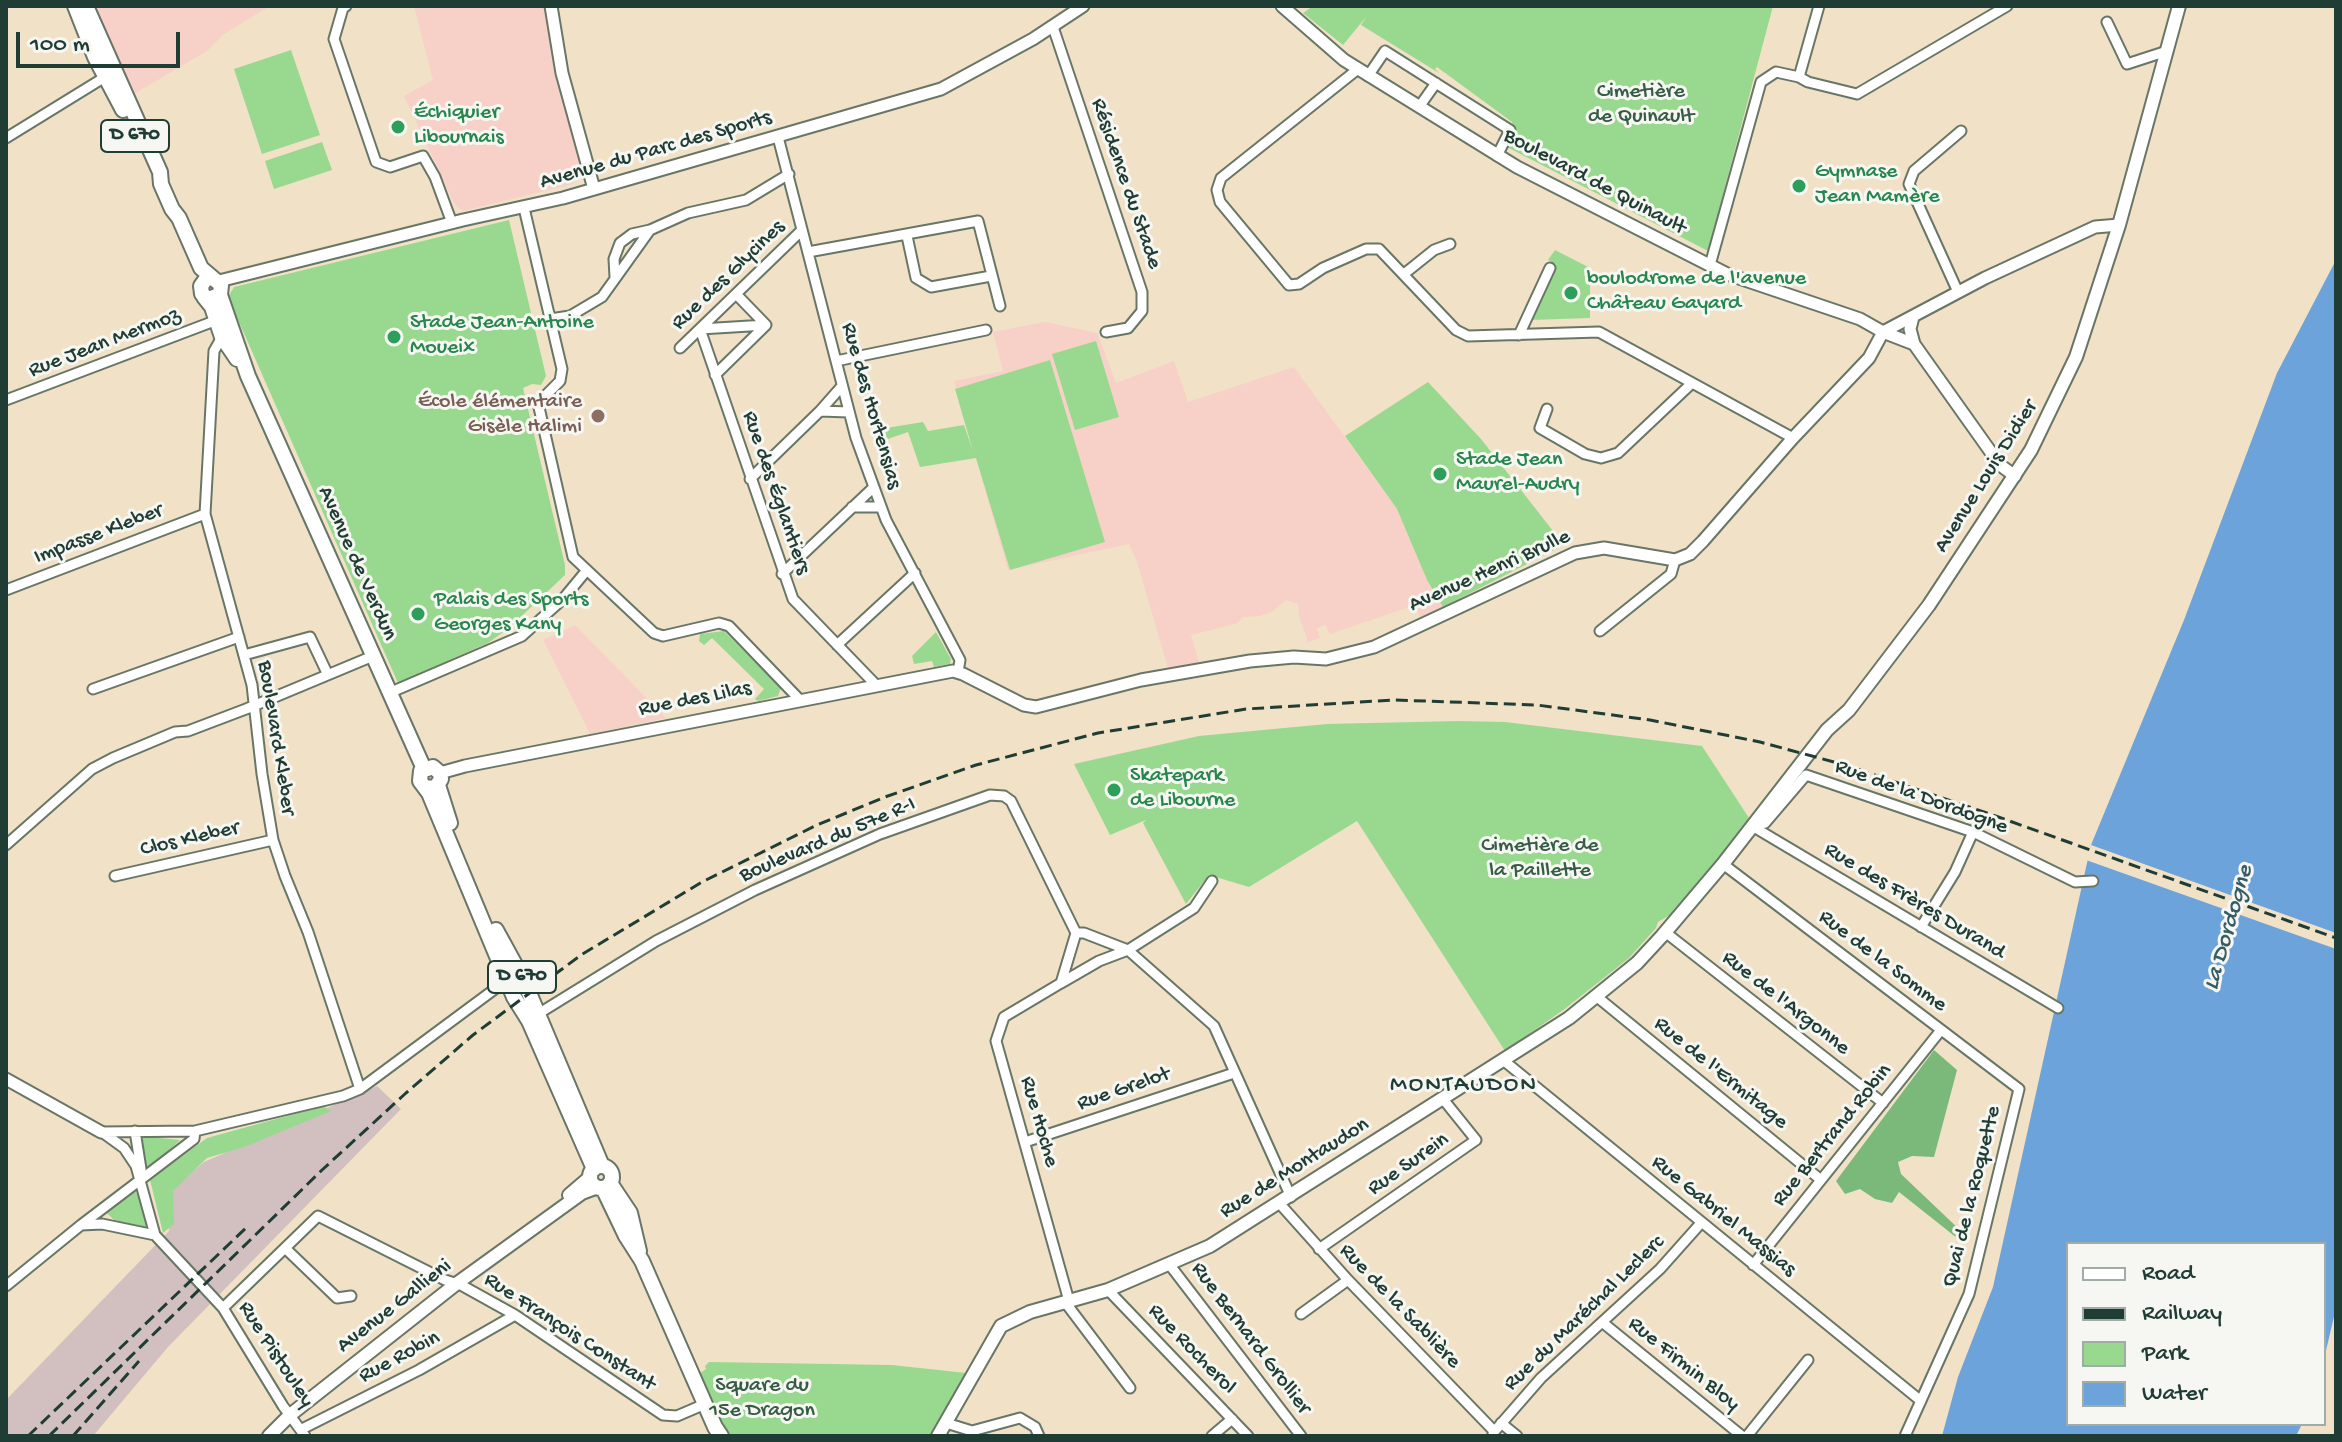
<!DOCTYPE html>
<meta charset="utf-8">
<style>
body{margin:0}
#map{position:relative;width:2342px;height:1442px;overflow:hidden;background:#f1e1c6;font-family:"Gochi Hand",sans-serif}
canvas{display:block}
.frame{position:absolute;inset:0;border:8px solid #1f3d34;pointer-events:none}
.legend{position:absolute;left:2066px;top:1242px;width:260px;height:184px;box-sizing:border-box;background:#f6f6f2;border:2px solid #a0aca6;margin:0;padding:10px 14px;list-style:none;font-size:24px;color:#1f3d34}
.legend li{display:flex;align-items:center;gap:16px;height:40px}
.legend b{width:40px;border:2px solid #a0aca6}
.scale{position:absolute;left:16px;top:32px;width:164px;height:36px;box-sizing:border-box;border:4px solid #1f3d34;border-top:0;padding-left:10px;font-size:24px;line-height:28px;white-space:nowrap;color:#1f3d34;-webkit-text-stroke:6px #f6f6f2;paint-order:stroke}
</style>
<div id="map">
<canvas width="2342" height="1442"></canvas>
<div class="frame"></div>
<ul class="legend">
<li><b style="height:10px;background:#fff"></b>Road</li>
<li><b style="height:10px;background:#1f3d34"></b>Railway</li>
<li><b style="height:22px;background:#99d98f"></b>Park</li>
<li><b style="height:22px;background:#6da3db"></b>Water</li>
</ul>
<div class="scale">100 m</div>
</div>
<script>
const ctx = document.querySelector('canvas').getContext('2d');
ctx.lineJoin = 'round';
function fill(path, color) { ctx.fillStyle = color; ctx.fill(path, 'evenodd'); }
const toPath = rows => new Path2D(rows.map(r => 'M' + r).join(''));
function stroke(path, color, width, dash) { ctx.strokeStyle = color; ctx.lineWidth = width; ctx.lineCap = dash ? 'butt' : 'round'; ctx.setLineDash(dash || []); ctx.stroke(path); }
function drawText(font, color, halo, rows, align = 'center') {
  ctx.font = font + ' "Gochi Hand",sans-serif'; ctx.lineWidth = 6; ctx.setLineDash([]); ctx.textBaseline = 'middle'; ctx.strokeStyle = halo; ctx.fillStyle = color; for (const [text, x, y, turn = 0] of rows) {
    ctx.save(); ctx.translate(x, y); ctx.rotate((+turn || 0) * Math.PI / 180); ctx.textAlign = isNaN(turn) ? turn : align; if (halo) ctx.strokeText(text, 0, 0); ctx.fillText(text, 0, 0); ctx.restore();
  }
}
const built = toPath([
 [94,6,270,6,224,34,207,51,134,94],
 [414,6,547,6,581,171,573,184,463,211,455,205,404,96,433,80],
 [1045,322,1097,333,1116,383,1174,361,1188,402,1294,367,1397,509,1427,580,1443,607,1420,617,1415,605,1330,634,1325,625,1317,628,1320,638,1308,642,1299,616,1298,604,1286,600,1273,611,1260,616,1243,617,1238,623,1191,635,1199,663,1168,668,1137,562,1129,544,1008,570,954,381,1003,371,993,332],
 [575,625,666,718,590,734,543,640]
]);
const industrial = toPath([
 [377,1086,401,1109,168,1347,93,1436,6,1436,6,1400,169,1231,171,1190,204,1162]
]);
const green = toPath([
 [1313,6,1773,6,1708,251,1507,147,1515,134,1512,122,1437,67,1435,69,1439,73,1361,25,1366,17,1343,45,1303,13],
 [291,50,320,135,262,154,234,69],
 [322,142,332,170,274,189,265,161],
 [509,220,546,376,541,385,532,384,523,388,565,565,565,575,509,628,488,643,398,683,228,297,234,287],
 [1555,250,1590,268,1590,318,1530,320,1556,264,1548,260],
 [1096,341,1119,417,1075,430,1052,354],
 [1050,360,1105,542,1010,570,976,458,920,467,908,432,885,440,880,429,923,422,928,431,964,425,973,451,955,389],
 [1428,382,1481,439,1564,545,1443,607,1427,580,1397,509,1345,436],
 [724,631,781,688,778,696,758,701,755,699,764,689,712,638,704,645,699,641,700,634],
 [936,632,951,659,950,664,934,667,932,661,914,664,912,656],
 [1459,721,1505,722,1702,746,1749,818,1695,888,1670,915,1658,922,1656,928,1629,958,1566,1008,1505,1051,1357,821,1249,887,1209,875,1186,904,1143,823,1146,820,1110,835,1074,764,1199,736,1327,724],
 [323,1106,331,1111,244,1147,207,1158,173,1191,174,1224,163,1233,150,1180,207,1138],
 [139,1136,180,1140,147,1171],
 [134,1191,141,1196,147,1224,145,1229,114,1220,107,1213],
 [709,1362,892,1365,966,1373,930,1436,726,1436,699,1374,706,1369,705,1366]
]);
const forest = toPath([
 [1934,1050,1957,1070,1934,1157,1912,1156,1898,1162,1901,1174,1962,1232,1957,1238,1899,1192,1892,1203,1875,1199,1860,1189,1845,1194,1836,1181]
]);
const water = toPath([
 [2336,260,2336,1308,2324,1359,2324,1244,2068,1244,2068,1424,2302,1424,2296,1436,1942,1436,1958,1377,1993,1287,2091,845,2184,620,2277,373]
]);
const pier = toPath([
 [2091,845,2336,933,2336,949,2086,860]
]);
const minor = toPath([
 [346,6,343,8,334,39,376,162,390,167,423,156,435,177,452,223],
 [2107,22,2127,64,2167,51],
 [1053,27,1142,292,1142,311,1128,328,1106,332],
 [1358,69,1221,178,1217,190,1220,202,1289,285,1299,284,1323,268,1366,249,1379,249,1456,330,1468,336,1599,332,1793,438],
 [1368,76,1385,51,1510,130,1497,156],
 [1799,77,1808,82,1857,94,2007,6],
 [1419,107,1436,83],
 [778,137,856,438,886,520,960,660,958,672],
 [6,138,105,77],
 [524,208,562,369,560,381,538,403,573,557,654,633,663,636,719,623,729,626,800,700],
 [907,236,916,278,931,287,991,276],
 [808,252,978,221,1000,306],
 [1710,265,1761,82,1776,72,1799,77,1819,6],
 [1404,274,1434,250,1450,244],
 [615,277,614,259,620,243,632,234,650,230],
 [1958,292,1909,184,1914,171,1961,131],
 [550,319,570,316,602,297,650,230,688,213,746,200,789,174],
 [766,325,700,329,793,599,877,686],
 [1519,335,1550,268],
 [222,337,214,351,205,514,252,685,262,774,273,840,285,876,308,932,360,1089],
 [680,348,802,230],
 [836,361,986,330],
 [715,375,766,325,736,294],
 [842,386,820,411,849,412],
 [6,400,217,320],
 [1547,409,1540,428,1585,454,1601,458,1618,453,1691,384],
 [750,479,820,411],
 [852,507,881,507],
 [782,574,874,487],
 [6,590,205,514],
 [1600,631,1671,574,1675,560],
 [837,645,915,573],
 [244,655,310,637,328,675],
 [93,689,239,637],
 [389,693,522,636,563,599,587,570],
 [1752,826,1765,823,1806,775,1973,832,2075,882,2093,881],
 [1752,826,2058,1008],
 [6,845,92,769,113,758,175,732,188,731,246,709,373,656],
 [1723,864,2019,1089,1969,1294,1905,1436],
 [115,876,273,840],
 [1212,881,1194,908,1128,950,1099,961,1061,983,1076,933,1084,933,1128,950,1214,1026,1291,1197],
 [1921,927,1955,872,1973,832],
 [1665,932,1883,1103],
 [1061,983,1004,1017,996,1041,1069,1301],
 [1596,996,1821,1180],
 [538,1014,656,941,755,890,880,834,990,795,1004,796,1011,801,1076,933],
 [1503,1060,1921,1401],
 [135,1131,141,1169],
 [101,1132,195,1131,343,1096,360,1089,507,980],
 [102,1132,124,1148,136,1166,155,1235,223,1308,283,1406,305,1436],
 [1025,1142,1234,1073],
 [1280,1204,1348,1280,1494,1431],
 [81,1225,102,1224,155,1235],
 [285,1248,337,1298,351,1296],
 [1319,1249,1476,1140,1443,1099],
 [1169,1264,1301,1436],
 [1753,1265,1941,1030],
 [6,1286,81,1225,194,1139,195,1131],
 [1108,1290,1248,1436],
 [1065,1302,1130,1388],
 [223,1308,318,1216,445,1280,461,1285,515,1315,663,1415,677,1416,705,1404],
 [1301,1314,1348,1280],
 [1602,1322,1742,1436],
 [946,1423,972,1431,1020,1418,1035,1427,1039,1436],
 [1501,1423,1517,1436],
 [302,1429,419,1370,515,1315],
 [1493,1433,1541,1378,1660,1269,1701,1223],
 [1212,1436,1232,1419],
 [1747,1436,1808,1360]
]);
const tertiary = toPath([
 [551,6,562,73,594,189],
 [1282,6,1344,60,1517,167,1727,274,1860,319,1883,332,1914,344],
 [219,281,463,220,563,198,941,89,1033,39,1083,6],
 [1913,317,1910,329,1914,344,2000,465,2015,476],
 [440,773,465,766,953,671,963,674,1024,705,1036,707,1141,680,1250,661,1294,657,1326,659,1374,647,1575,553,1604,548,1675,560,1690,554,1703,541,1793,438,1869,358,1883,332,1985,278,2095,227,2119,225],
 [6,1079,101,1132]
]);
const secondary = toPath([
 [569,1195,590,1177],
 [269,1436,290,1415,456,1284,582,1193,598,1187],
 [938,1436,1001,1326,1030,1312,1108,1290,1210,1246,1569,1018,1637,963,1662,936,1723,864,1827,730,1849,710,1929,605,2031,450,2076,357,2119,225,2179,6]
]);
const primary = toPath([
 [75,6,95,57,123,110],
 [86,6,160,172,161,184,172,209,179,218,201,268,221,285,220,295,208,299,202,294,201,286,206,279,212,278],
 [220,295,248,376,424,769],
 [204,297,212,307,222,337,237,359],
 [438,785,450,823],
 [426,788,436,787,441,779,440,773,433,767,421,771,420,781,429,793,514,997,529,1021,594,1169],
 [496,930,524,981,602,1166],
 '590 1177a11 11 0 1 1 22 0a11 11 0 1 1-22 0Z',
 [610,1183,630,1213,639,1251],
 [603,1188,626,1236,642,1261,715,1427,721,1436]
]);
const rail = toPath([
 [28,1436,248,1226],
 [49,1436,322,1170,406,1093,473,1035,581,955,702,882,817,825,885,797,976,765,1098,733,1246,709,1394,700,1537,705,1650,720,1760,742,1845,765,1990,814,2336,938],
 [73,1436,139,1361]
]);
const markers = [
 [398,127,8,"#2e9e5b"],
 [1799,186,8,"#2e9e5b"],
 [1571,293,8,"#2e9e5b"],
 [394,337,8,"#2e9e5b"],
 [598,416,8,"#8d6e63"],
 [1440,474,8,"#2e9e5b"],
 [418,614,8,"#2e9e5b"],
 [1114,790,8,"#2e9e5b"]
];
const shields = [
 [135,136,68],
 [522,977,68]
];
const shieldNames = [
 ["D 670",135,136],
 ["D 670",522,977]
];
const parkNames = [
 ["Cimetière",1641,93],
 ["de Quinault",1641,118],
 ["Cimetière de",1540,847],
 ["la Paillette",1540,872],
 ["Square du",762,1387],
 ["15e Dragon",762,1412]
];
const leisureNames = [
 ["Échiquier",414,114],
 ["Libournais",414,139],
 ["Gymnase",1815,173],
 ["Jean Mamère",1815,198],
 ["boulodrome de l'avenue",1587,280],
 ["Château Gayard",1587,305],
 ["Stade Jean-Antoine",410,324],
 ["Moueix",410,349],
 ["Stade Jean",1456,461],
 ["Maurel-Audry",1456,486],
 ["Palais des Sports",434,601],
 ["Georges Kany",434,626],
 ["Skatepark",1130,777],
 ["de Libourne",1130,802]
];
const streetNames = [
 ["Avenue du Parc des Sports",656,151,-16],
 ["Boulevard de Quinault",1594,183,28],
 ["Résidence du Stade",1125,184,71],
 ["Rue des Glycines",729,276,-44],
 ["Rue Jean Mermoz",105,344,-21],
 ["Rue des Hortensias",870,406,74],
 ["Avenue Louis Didier",1987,477,-58],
 ["Rue des Églantiers",775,493,71],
 ["Impasse Kleber",99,535,-21],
 ["Avenue de Verdun",356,564,66],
 ["Avenue Henri Brulle",1490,572,-24],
 ["Rue des Lilas",695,700,-11],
 ["Boulevard Kleber",275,738,81],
 ["Rue de la Dordogne",1921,798,20],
 ["Clos Kleber",190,840,-13],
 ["Boulevard du 57e R-I",828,841,-23],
 ["Rue des Frères Durand",1914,902,31],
 ["Rue de la Somme",1882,962,37],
 ["Rue de l'Argonne",1785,1004,38],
 ["Rue de l'Ermitage",1720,1074,39],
 ["Rue Grelot",1124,1090,-19],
 ["Rue Hoche",1038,1122,74],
 ["Rue Bertrand Robin",1833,1136,-51],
 ["Rue Surein",1409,1165,-35],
 ["Rue de Montaudon",1295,1169,-32],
 ["Quai de la Roquette",1973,1197,-76],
 ["Rue Gabriel Massias",1723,1217,39],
 ["Avenue Gallieni",395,1307,-38],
 ["Rue de la Sablière",1399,1307,46],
 ["Rue du Maréchal Leclerc",1585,1314,-44],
 ["Rue François Constant",569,1333,33],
 ["Rue Bernard Grollier",1250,1339,53],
 ["Rue Rocherol",1191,1350,46],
 ["Rue Pistouley",275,1355,57],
 ["Rue Robin",400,1358,-28],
 ["Rue Firmin Bloy",1683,1365,39]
];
const educationNames = [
 ["École élémentaire",582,403],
 ["Gisèle Halimi",582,428]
];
const waterNames = [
 ["La Dordogne",2230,928,-74]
];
const neighbourhoodNames = [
 ["MONTAUDON",1464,1086]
];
fill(built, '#f7d1c7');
fill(industrial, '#d2bfc0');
fill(green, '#99d98f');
fill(forest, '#7ab97a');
fill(water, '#6da3db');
fill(pier, '#f1e1c6');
stroke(minor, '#687667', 13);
stroke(tertiary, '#687667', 15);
stroke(secondary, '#687667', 16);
stroke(primary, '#687667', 18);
stroke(minor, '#fff', 9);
stroke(tertiary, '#fff', 11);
stroke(secondary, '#fff', 12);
stroke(primary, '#fff', 14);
stroke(rail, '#1f3d34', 3, [12, 6]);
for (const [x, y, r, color] of markers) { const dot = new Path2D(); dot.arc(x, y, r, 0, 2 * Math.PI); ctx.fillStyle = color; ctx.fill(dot); stroke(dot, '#f6f6f2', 3); }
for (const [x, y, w] of shields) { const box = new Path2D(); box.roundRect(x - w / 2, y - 16, w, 32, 6); ctx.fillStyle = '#f6f6f2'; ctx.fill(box); stroke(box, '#1f3d34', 2); }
drawText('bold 20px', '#1f3d34', null, shieldNames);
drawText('22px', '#375c46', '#f6f6f2', parkNames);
drawText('22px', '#27864d', '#f6f6f2', leisureNames, 'left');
drawText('22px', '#1f3d34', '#f6f6f2', streetNames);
drawText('22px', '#785e54', '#f6f6f2', educationNames, 'right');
drawText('italic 24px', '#365c66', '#f6f6f2', waterNames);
ctx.letterSpacing = '2px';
drawText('24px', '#1f3d34', '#f6f6f2', neighbourhoodNames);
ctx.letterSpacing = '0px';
</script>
